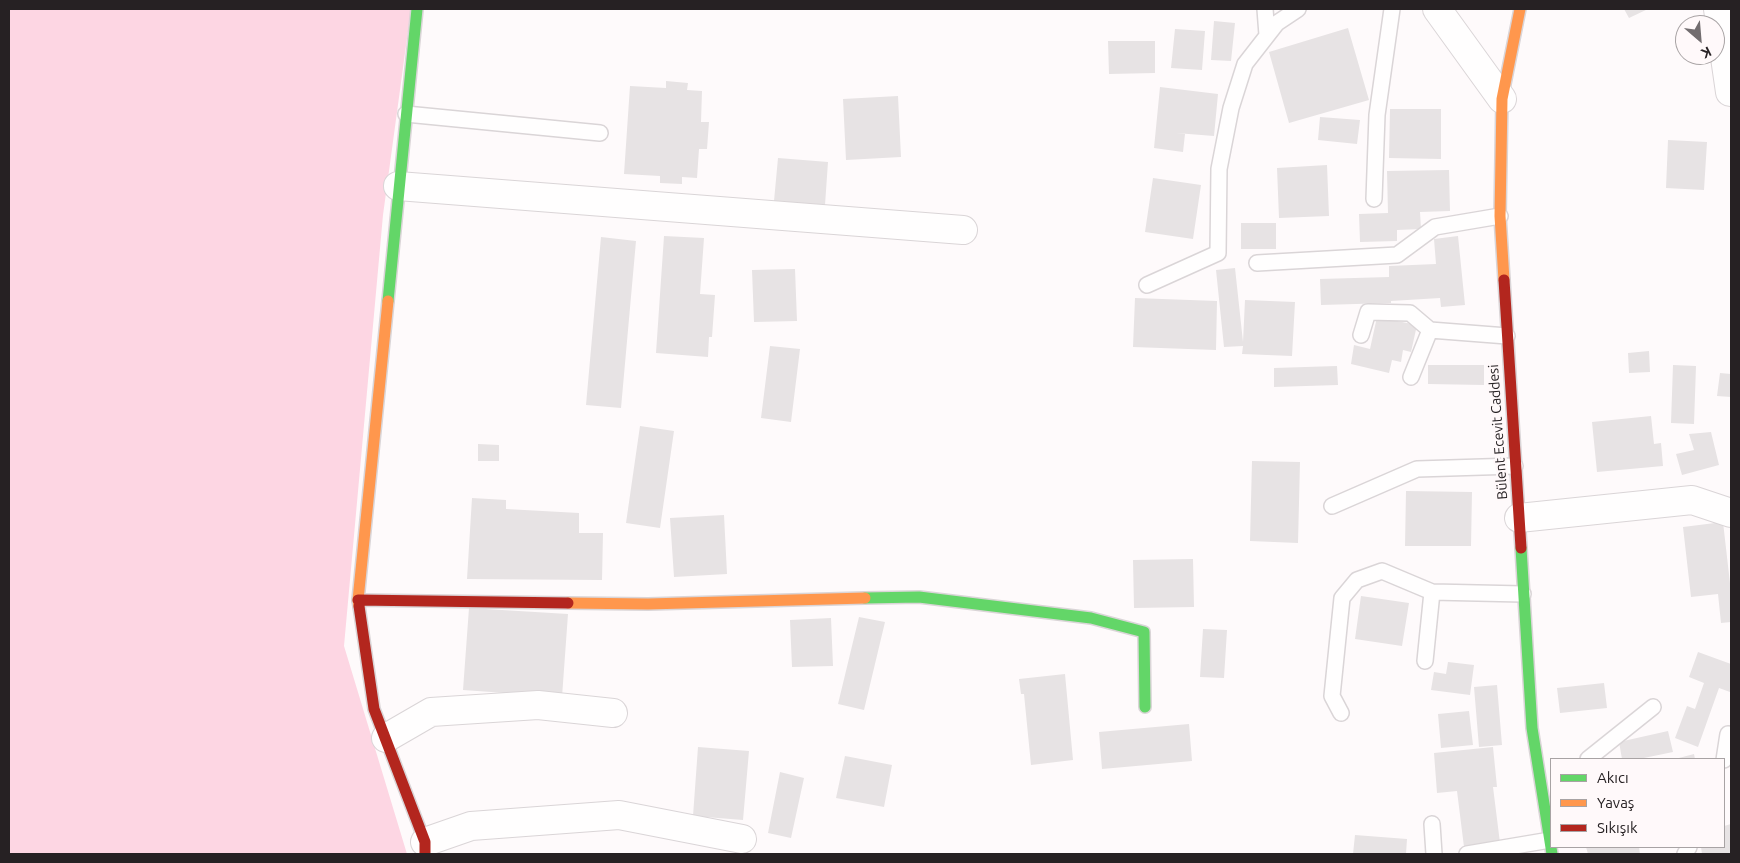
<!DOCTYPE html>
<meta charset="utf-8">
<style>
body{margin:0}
#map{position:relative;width:1740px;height:863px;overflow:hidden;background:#fefafb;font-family:Ubuntu,sans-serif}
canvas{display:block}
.frame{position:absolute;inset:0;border:10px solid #262123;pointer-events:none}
.legend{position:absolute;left:1550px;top:758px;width:175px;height:90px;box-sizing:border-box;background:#fff9fa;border:1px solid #a8a3a4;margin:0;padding:6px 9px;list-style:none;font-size:15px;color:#262123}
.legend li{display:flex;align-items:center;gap:10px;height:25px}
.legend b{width:25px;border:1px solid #a8a3a4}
.north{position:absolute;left:1675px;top:15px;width:50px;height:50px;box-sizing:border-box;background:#fff9fa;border:1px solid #a8a3a4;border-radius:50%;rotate:153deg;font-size:14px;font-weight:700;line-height:20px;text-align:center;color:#262123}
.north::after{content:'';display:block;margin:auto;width:18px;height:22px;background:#726d6f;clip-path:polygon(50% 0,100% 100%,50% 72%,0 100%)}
</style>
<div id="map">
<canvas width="1740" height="863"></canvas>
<div class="frame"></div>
<ul class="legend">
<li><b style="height:6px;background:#63d668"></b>Akıcı</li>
<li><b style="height:6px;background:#ff974d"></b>Yavaş</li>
<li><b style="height:6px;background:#b3261e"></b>Sıkışık</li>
</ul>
<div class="north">K</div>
</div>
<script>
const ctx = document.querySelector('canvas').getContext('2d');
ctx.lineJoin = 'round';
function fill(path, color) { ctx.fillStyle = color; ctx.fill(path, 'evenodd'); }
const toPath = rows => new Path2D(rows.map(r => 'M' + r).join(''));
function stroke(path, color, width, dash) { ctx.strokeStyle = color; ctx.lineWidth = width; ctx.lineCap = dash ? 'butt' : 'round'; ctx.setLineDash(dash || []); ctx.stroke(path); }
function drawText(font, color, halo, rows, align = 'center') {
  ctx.font = font + ' Ubuntu,sans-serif'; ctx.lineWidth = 4.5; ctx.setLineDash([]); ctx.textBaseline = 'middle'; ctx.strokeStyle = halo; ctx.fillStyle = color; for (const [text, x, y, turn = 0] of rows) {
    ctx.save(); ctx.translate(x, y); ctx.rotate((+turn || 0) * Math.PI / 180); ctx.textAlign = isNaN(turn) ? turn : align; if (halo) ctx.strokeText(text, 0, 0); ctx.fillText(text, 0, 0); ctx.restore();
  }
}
const green = toPath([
 [9,9,411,9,383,215,344,646,407,854,9,854]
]);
const building = toPath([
 [1624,9,1648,9,1629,18],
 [1214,21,1235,23,1231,61,1211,60],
 [1348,28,1369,100,1289,123,1269,52],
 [1175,29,1205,31,1202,70,1171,68],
 [1108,41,1155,41,1155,73,1109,74],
 [666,81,688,83,687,90,702,91,701,122,709,122,707,149,699,149,697,178,682,177,682,184,660,183,660,176,624,174,630,86,666,88],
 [1160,87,1218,94,1214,136,1176,133,1185,134,1183,152,1154,148],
 [898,96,901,157,846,160,843,99],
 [1390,109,1441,109,1441,159,1389,158],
 [1320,117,1360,120,1357,144,1318,140],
 [1668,140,1707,142,1704,190,1666,188],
 [778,158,828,162,825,205,774,201],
 [1327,165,1329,216,1279,218,1277,168],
 [1449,170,1450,211,1420,212,1421,229,1397,230,1397,241,1360,242,1359,214,1388,213,1387,171],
 [1153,178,1201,185,1193,239,1145,232],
 [1241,223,1276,223,1276,249,1241,249],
 [664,236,704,238,700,294,715,295,712,337,709,337,708,357,656,353],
 [1458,236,1465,305,1441,307,1440,298,1391,301,1391,303,1321,305,1320,279,1389,277,1389,266,1436,264,1434,239],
 [601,237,636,241,621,408,586,405],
 [1235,268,1243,342,1245,300,1295,302,1292,356,1242,354,1243,346,1224,347,1216,270],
 [795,269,797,321,754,322,752,270],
 [1135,298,1217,301,1216,350,1133,347],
 [1377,317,1417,325,1411,352,1403,350,1401,362,1392,360,1389,373,1351,364,1354,345,1370,349],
 [770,346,800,349,791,422,761,418],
 [1649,351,1650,372,1629,373,1628,353],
 [1428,365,1484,365,1484,385,1428,384],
 [1673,365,1696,366,1694,424,1671,423],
 [1337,366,1338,385,1274,387,1274,368],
 [1720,373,1731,374,1731,397,1717,396],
 [1651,416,1654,444,1661,443,1663,466,1597,472,1592,422],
 [640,426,674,431,660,528,626,523],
 [1711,432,1719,465,1682,475,1676,454,1694,450,1689,434],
 [478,444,499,445,499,461,478,461],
 [1252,461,1300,462,1298,543,1250,541],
 [1406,491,1472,492,1471,546,1405,546],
 [472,498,506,500,506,509,579,513,579,533,603,533,602,580,467,579],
 [724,515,727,574,674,577,670,518],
 [1723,522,1731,592,1731,622,1721,623,1718,594,1691,597,1683,527],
 [1193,559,1194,607,1134,608,1133,560],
 [1361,596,1409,603,1402,646,1355,639],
 [469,608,568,614,562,697,463,690],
 [859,617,885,622,864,710,838,704],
 [831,618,833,666,792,667,790,620],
 [1203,629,1227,630,1224,678,1200,677],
 [1698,652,1731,664,1731,690,1730,692,1719,688,1698,747,1675,738,1687,706,1695,709,1704,683,1689,677],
 [1448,662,1474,665,1470,695,1431,690,1434,672,1446,674],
 [1065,674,1073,760,1031,765,1024,694,1021,694,1019,679],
 [1604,683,1607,708,1560,713,1557,688],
 [1497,685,1502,745,1479,747,1474,687],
 [1469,711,1473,745,1441,748,1438,714],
 [1189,724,1192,761,1102,769,1099,732],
 [1668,731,1673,752,1639,759,1622,759,1619,742],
 [698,747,749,751,743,820,693,816],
 [1493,747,1497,787,1493,787,1500,843,1464,847,1457,791,1437,793,1434,753],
 [1694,754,1695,759,1675,759],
 [845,756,892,765,884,807,836,798],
 [780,772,804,778,791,838,768,833],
 [1731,824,1731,854,1702,854,1701,847,1724,847,1724,826],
 [1355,835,1407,839,1406,854,1353,854],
 [1586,847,1639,847,1640,854,1588,854]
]);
const lane = toPath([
 [1265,9,1267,35],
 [406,114,600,133],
 [1374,199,1377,115,1392,9],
 [1257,263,1397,255,1435,227,1500,216],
 [1147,285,1218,253,1219,169,1231,108,1245,64,1277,23,1298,9],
 [1361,335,1368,312,1410,313,1430,330],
 [1411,377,1430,330,1507,336],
 [1332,506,1417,469,1515,466],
 [1425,661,1432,592],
 [1341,713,1332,696,1342,598,1357,580,1382,571,1432,592,1523,594],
 [1588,759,1653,707],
 [1724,760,1728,734],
 [1432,824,1434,854],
 [1467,854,1550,840],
 [1685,854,1689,847]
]);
const street = toPath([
 [1437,9,1502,99],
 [1718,9,1730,92],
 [398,186,963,230],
 [1519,518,1692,500,1731,513],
 [386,738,431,712,538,705,613,713],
 [425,842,471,826,619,815,742,839]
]);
const fast = toPath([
 [388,301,417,9],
 [1521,548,1532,728,1552,854],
 [865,598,919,597,1091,618,1144,632,1145,707]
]);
const slow = toPath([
 [1504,280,1500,216,1502,99,1520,9],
 [568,603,648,604,865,598],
 [359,606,358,600,388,301]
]);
const jam = toPath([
 [1504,280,1521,548],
 [358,600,568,603],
 [359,606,374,709,425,842,425,854]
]);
const streetNames = [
 ["Bülent Ecevit Caddesi",1498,432,-94]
];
fill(green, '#fdd6e3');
fill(building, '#e7e3e4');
stroke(lane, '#dad5d7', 18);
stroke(street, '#dad5d7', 30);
stroke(fast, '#dad5d7', 14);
stroke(slow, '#dad5d7', 14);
stroke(jam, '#dad5d7', 14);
stroke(lane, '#fffefe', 15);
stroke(street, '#fffefe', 28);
stroke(fast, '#63d668', 11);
stroke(slow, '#ff974d', 11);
stroke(jam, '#b3261e', 11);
drawText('14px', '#262123', '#fff9fa', streetNames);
</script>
